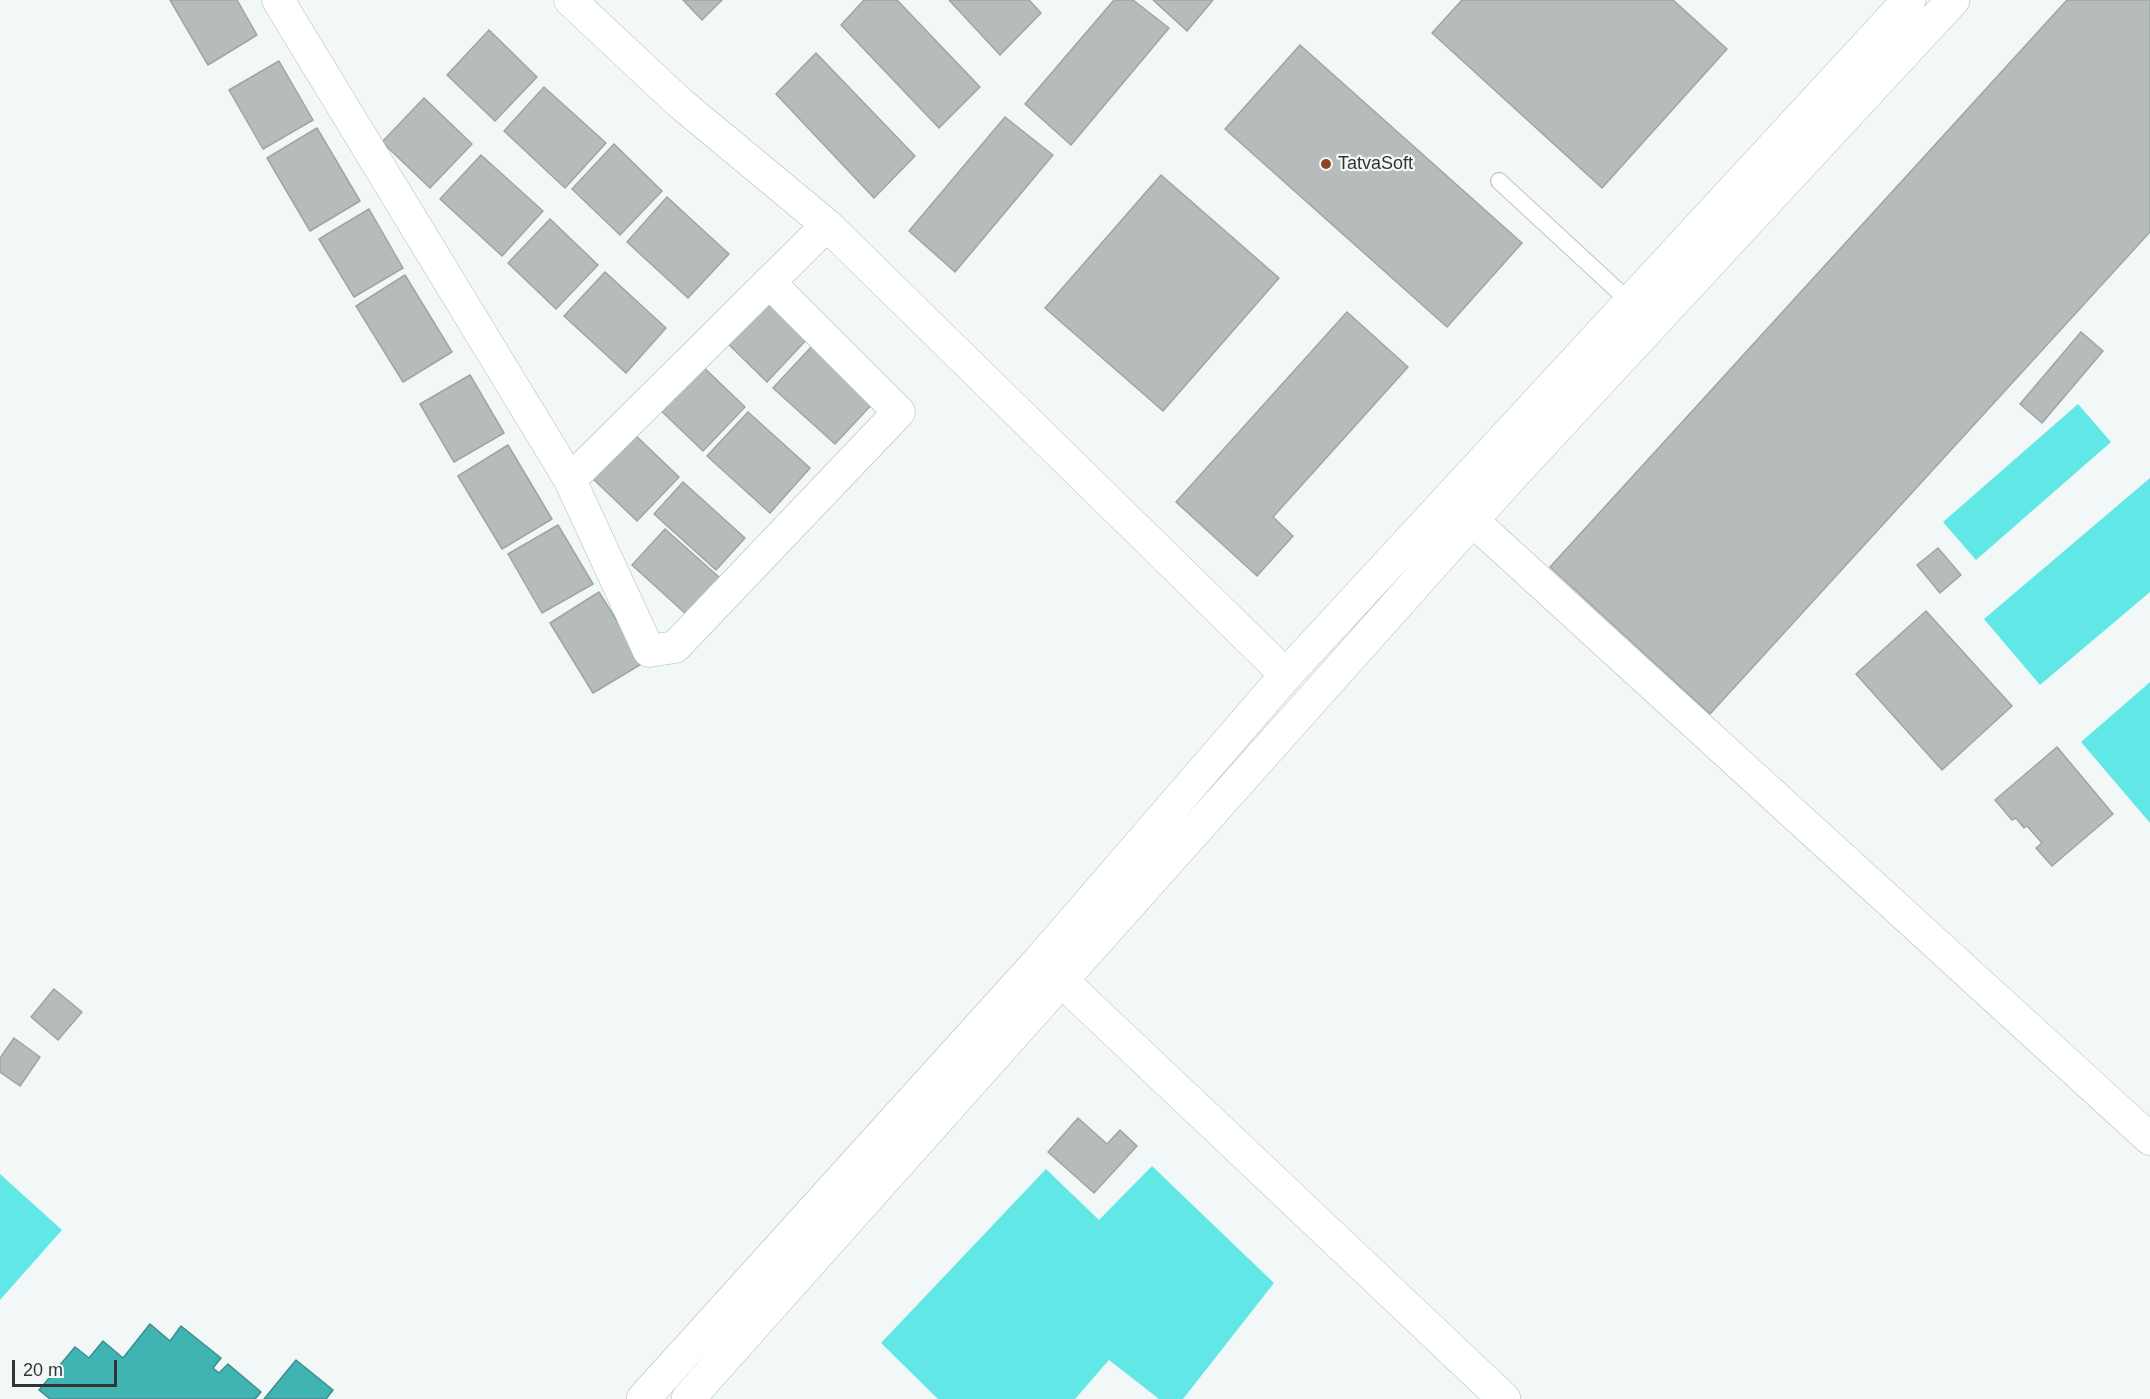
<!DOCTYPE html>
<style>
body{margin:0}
#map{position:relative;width:2150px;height:1399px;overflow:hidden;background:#f2f8f8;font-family:Helvetica,sans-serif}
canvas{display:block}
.scale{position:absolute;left:12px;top:1360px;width:105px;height:27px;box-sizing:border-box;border:3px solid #323535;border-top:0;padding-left:8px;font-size:18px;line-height:21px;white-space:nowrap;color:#323535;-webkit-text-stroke:4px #f2f8f8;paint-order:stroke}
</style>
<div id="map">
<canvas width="2150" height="1399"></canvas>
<div class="scale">20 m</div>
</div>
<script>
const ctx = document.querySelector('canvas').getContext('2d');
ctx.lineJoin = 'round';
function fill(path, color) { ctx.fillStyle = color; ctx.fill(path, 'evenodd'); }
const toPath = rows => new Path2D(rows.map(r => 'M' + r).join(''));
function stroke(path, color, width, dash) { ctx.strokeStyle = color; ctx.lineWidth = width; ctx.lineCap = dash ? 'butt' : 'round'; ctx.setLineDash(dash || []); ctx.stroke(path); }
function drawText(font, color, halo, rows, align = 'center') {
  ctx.font = font + ' Helvetica,sans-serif'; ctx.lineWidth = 4.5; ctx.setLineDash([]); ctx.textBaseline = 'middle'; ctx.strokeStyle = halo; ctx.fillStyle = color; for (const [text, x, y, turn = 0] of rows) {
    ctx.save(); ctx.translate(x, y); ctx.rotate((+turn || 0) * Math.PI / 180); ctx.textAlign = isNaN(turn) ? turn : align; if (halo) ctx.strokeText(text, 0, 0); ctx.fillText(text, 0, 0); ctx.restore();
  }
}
const green = toPath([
 [2078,404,2111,442,1976,560,1943,522],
 [2150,478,2150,592,2040,685,1984,619],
 [2150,682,2150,823,2081,742],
 [1152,1166,1274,1283,1183,1399,1159,1399,1109,1360,1075,1399,938,1399,881,1343,1046,1169,1099,1220],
 [0,1174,62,1230,0,1300]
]);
const water = toPath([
 [150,1324,170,1341,181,1326,221,1358,213,1368,219,1373,228,1364,261,1392,255,1399,50,1399,39,1390,75,1347,89,1358,103,1341,123,1358,150,1324],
 [296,1360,333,1390,326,1399,264,1399,296,1360]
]);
const building = toPath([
 [170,0,237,0,257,35,208,65,170,0],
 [683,0,722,0,702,20,683,0],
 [864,0,897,0,980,87,939,128,841,25,864,0],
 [949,0,1029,0,1041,13,1000,55,949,0],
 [1114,0,1133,0,1169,28,1071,145,1025,104,1114,0],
 [1153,0,1213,0,1187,31,1153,0],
 [1462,0,1673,0,1727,49,1602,188,1432,33,1462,0],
 [2067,0,2150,0,2150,232,1710,714,1550,567,2067,0],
 [489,30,537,77,495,121,447,75,489,30],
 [1300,45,1522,243,1447,327,1225,129,1300,45],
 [816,53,915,156,874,198,776,94,816,53],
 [279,61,313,120,263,149,229,90,279,61],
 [544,87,606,143,565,188,504,131,544,87],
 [424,98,472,144,430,188,382,142,424,98],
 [1005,117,1053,155,955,272,909,231,1005,117],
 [317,128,360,201,310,231,267,158,317,128],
 [614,144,662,191,620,235,572,189,614,144],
 [481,155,543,211,502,256,440,199,481,155],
 [1161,175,1279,278,1163,411,1045,308,1161,175],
 [667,197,729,254,688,298,627,242,667,197],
 [369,209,403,268,354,297,319,239,369,209],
 [550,219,598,265,556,309,508,263,550,219],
 [605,272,666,328,626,373,564,316,605,272],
 [405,275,452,352,403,382,356,306,405,275],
 [761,291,809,337,767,382,719,335,761,291],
 [1347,312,1408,367,1273,517,1293,536,1257,576,1176,502,1347,312],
 [2081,332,2103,351,2042,423,2020,404,2081,332],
 [814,344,876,400,835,444,773,388,814,344],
 [697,361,745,407,703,451,655,405,697,361],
 [470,375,504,433,454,462,420,404,470,375],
 [748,412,810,468,770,513,707,456,748,412],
 [631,431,679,477,637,521,589,475,631,431],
 [508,445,552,519,502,549,458,476,508,445],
 [683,482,745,538,716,570,654,514,683,482],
 [558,525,593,584,542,613,508,554,558,525],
 [665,529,720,578,687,615,632,565,665,529],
 [1938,548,1961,575,1940,593,1917,565,1938,548],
 [599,592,643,663,593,693,550,623,599,592],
 [1926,611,2012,706,1942,770,1856,674,1926,611],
 [2057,747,2113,814,2052,866,2036,848,2042,843,2027,826,2024,828,2016,818,2012,820,1995,800,2057,747],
 [54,989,82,1012,58,1040,31,1017,54,989],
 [14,1038,40,1057,20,1086,0,1072,0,1058,14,1038],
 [1078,1118,1107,1144,1120,1130,1137,1146,1094,1193,1048,1152,1078,1118]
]);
const service = toPath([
 [1499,181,1630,302]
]);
const minor = toPath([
 [278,0,570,480,827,225],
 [570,0,680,103,827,225,1286,675],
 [570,480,649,651,675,647,899,412,769,282],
 [1472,520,2150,1139]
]);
const tertiary = toPath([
 [1041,961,1504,1399]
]);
const secondary = toPath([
 [643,1399,1040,960,1286,675,1909,0],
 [688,1399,1509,479,1953,0]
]);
const markers = [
 [1326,164,6,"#8d4524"]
];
const poiNames = [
 ["TatvaSoft",1338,164]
];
fill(green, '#61e7e5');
fill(water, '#3fb4b2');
stroke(water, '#3b8e8c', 1.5);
fill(building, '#b6bcbc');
stroke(building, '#9fa5a5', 1.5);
stroke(service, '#b3b9b9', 18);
stroke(minor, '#b3b9b9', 33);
stroke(tertiary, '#b3b9b9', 34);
stroke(secondary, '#b3b9b9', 34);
stroke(service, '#fff', 16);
stroke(minor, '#fff', 32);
stroke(tertiary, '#fff', 33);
stroke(secondary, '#fff', 33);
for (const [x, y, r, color] of markers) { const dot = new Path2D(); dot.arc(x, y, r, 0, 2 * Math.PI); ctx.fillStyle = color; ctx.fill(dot); stroke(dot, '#f2f8f8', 2); }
drawText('18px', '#323535', '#f2f8f8', poiNames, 'left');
</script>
